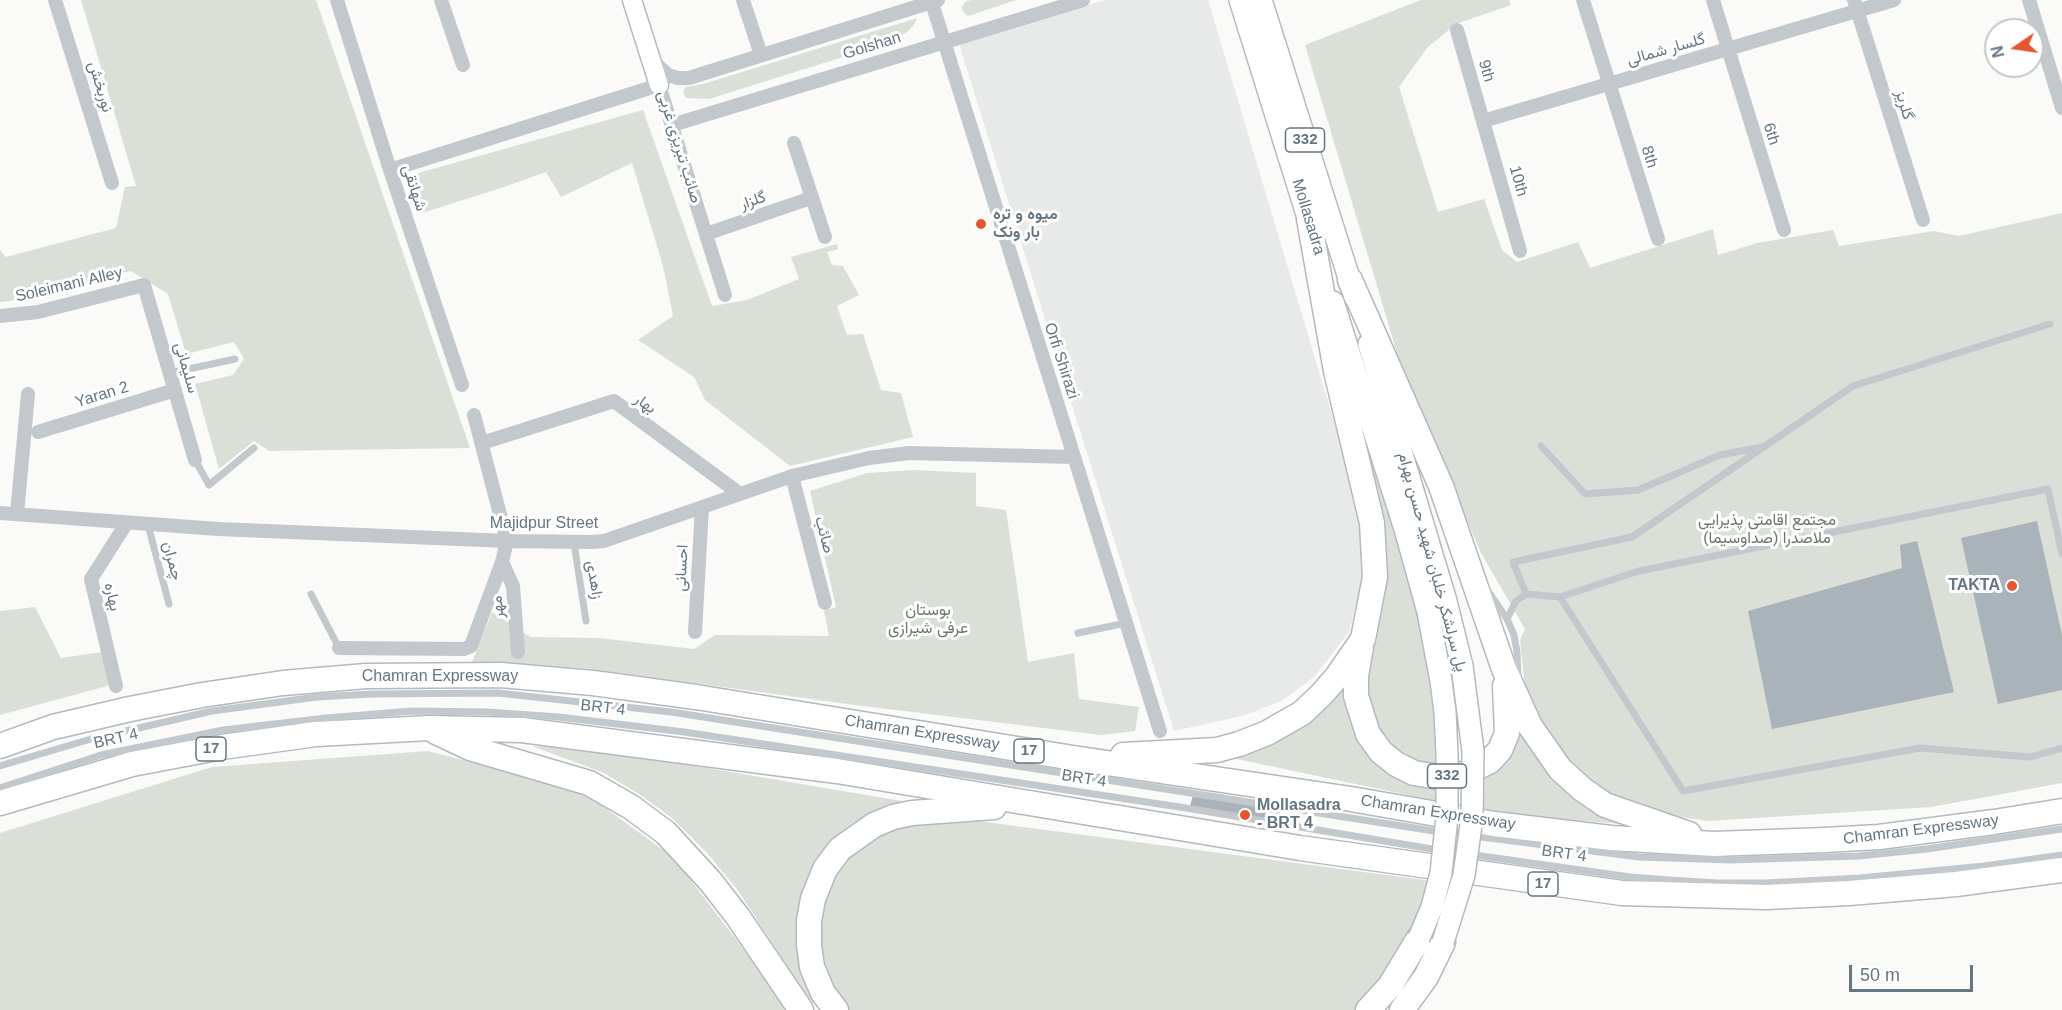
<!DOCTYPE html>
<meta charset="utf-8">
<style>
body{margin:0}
#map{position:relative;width:2062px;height:1010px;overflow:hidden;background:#fafaf8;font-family:Arial,sans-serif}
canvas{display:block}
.north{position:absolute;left:1984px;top:18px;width:60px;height:60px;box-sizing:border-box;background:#fff;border:2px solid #c1c8cd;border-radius:50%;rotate:257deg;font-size:16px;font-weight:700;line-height:24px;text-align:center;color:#657683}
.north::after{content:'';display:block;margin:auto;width:21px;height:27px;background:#e4572e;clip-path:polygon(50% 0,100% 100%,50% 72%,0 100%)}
.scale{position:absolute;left:1849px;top:965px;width:124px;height:27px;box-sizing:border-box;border:3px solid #657683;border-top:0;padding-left:8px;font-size:18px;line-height:21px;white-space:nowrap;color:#657683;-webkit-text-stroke:4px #fff;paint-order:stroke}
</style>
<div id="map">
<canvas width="2062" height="1010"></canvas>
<div class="north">N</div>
<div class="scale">50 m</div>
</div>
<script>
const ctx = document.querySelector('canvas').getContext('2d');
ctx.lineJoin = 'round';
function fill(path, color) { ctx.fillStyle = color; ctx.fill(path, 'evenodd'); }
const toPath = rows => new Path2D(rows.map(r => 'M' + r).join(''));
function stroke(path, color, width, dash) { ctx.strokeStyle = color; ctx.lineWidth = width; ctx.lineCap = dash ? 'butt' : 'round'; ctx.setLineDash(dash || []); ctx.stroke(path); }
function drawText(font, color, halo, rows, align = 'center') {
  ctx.font = font + ' Arial,Vazirmatn,sans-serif'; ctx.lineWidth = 6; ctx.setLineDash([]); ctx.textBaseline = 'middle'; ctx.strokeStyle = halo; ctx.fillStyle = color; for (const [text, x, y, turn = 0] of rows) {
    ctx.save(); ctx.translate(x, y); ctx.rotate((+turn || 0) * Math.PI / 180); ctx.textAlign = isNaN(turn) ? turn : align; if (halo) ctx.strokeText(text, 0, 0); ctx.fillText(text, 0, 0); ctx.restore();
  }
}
const built = toPath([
 [1105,0,1208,0,1363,519,1363,579,1349,632,1315,676,1283,700,1246,715,1174,731,959,44]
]);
const green = toPath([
 [81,0,316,0,470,448,269,451,254,441,219,469,195,384,233,375,244,359,234,342,186,354,168,294,131,271,9,301,0,302,0,250,6,257,116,228,125,187,136,186],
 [971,0,1016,0,968,16,963,12,962,7,965,2],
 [1421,0,1509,0,1511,5,1456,24,1427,48,1399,87,1438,212,1484,199,1502,250,1517,262,1578,242,1590,268,1713,229,1718,255,1757,243,1833,230,1839,246,1934,231,1959,236,2062,213,2062,783,1931,807,1708,821,1645,812,1603,793,1560,754,1525,690,1520,640,1525,629,1481,553,1403,373,1305,45],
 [917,18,914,25,907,32,894,41,709,99,686,98,683,91,686,87,703,84],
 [643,110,712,306,747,300,799,279,791,257,837,244,838,249,827,252,832,265,843,266,859,295,837,306,847,335,863,334,881,390,901,393,913,437,790,466,705,400,694,377,638,340,673,316,663,266,632,163,561,197,546,172,501,188,422,213,404,177],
 [1344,378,1393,516,1412,585,1437,716,1440,765,1410,761,1377,735,1362,687,1380,600],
 [914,470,976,473,976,506,1006,510,1028,662,1074,653,1079,699,1139,707,1135,731,1101,735,855,705,583,668,472,662,492,612,530,637,598,638,694,649,715,635,829,636,824,611,836,607,810,491,867,473],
 [35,607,61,658,102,652,111,685,0,715,0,611],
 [1350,667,1356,730,1442,785,1441,802,1232,758],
 [1514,710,1530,742,1648,826,1483,813,1485,773],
 [532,746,594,749,908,802,812,877,823,1010,820,1010,803,991,737,889,707,853,672,818,639,794,604,773],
 [428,751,583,792,673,857,790,1010,0,1010,0,833,212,767],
 [955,818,1432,881,1399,959,1358,1010,847,1010,843,1007,822,967,817,942,825,894,846,855,893,825]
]);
const building = toPath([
 [2037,521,2062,635,2062,690,1998,704,1961,538],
 [1917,541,1954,692,1772,729,1748,611,1902,568,1900,545],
 [1193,795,1287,810,1285,822,1190,806]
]);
const lane = toPath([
 [170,373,235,359],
 [1541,446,1585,494,1638,490,1720,455,1762,447],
 [195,460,209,485,254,448],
 [148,525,169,604],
 [574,543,586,621],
 [1486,588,1507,619,1514,635,1517,652,1518,680],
 [311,594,339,648],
 [1526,594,1513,562,1632,537,1853,386,2050,324],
 [1560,597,1683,791,1920,748,2030,757,2062,748],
 [1507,619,1516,601,1526,594,1560,597,1639,571,2048,489,2062,554],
 [1078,633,1126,623],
 [0,766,91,739,212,711,317,697,372,694,498,693,671,712,1434,831,1639,857,1731,860,1859,856,1927,849,2062,829],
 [0,788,101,755,223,730,326,718,412,711,486,712,559,717,684,732,1186,808,1432,849,1630,877,1669,880,1718,883,1766,883,1860,878,1984,866,2062,855]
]);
const street = toPath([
 [55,0,112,183],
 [337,0,390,170,462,385],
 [441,0,463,65],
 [743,0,761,55],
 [931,0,1160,731],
 [1583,0,1658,239],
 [1713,0,1784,230],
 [1854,0,1923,220],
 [2029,0,2062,108],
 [1457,30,1520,251],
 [653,61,668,75,678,78,689,78,938,0],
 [1483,121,1894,0],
 [672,125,1083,0],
 [794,143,825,237],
 [390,170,659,85,725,295],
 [706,234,811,198],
 [0,316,38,312,144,285,195,460],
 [38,432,175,390],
 [482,443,614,401,740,494],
 [792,476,825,603],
 [0,513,218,529,507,541,592,542,604,541,792,476,869,458,909,453,1074,457],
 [17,514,28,394],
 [502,562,513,586,518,652],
 [695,632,702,507],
 [339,648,464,649,471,646,502,562,507,541,474,415],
 [116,686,91,579,126,524]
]);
const secondary = toPath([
 [632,0,659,85]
]);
const primary = toPath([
 [1240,0,1313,234],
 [1261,0,1355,297],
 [1333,302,1405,529,1428,612],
 [1369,344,1446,601,1462,666]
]);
const highway = toPath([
 [1350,280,1441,486,1504,669,1530,726,1560,769,1582,789,1605,805,1689,834],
 [1361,647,1356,676,1356,696,1368,734,1381,752,1396,764,1414,773,1438,777,1464,774,1490,761,1500,750,1507,733,1505,686],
 [436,732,470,748,589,783,631,807,666,833,711,882,738,917,801,1010],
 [0,746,53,727,130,709,202,695,283,683,366,676,501,675,593,683,696,697,1073,758,1351,799,1494,824,1611,838,1714,844,1825,840,1879,837,1994,822,2062,811],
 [1123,755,1217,750,1239,744,1267,733,1302,713,1321,695,1336,678,1363,639,1375,577,1372,523,1336,371,1309,219],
 [0,803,132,764,222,747,316,734,429,728,522,730,837,771,1300,848,1622,893,1766,897,1849,893,1956,884,2062,870],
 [836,1010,823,993,812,967,809,945,809,921,813,899,825,869,840,849,874,825,893,817,912,813,994,807],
 [1368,1010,1390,986,1419,938],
 [1402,1010,1426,977,1443,942]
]);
const primaryBridge = toPath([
 [1419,938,1432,907,1441,873,1447,817,1447,754,1445,712,1441,681,1428,612],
 [1443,942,1464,875,1472,818,1473,751,1462,666]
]);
const markers = [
 [981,224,6,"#e4572e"],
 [2012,586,6,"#e4572e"],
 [1245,815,6,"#e4572e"]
];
const shields = [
 [1305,140,39],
 [211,749,30],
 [1029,751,30],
 [1447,776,39],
 [1543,884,30]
];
const shieldNames = [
 ["332",1305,140],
 ["17",211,749],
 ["17",1029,751],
 ["332",1447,776],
 ["17",1543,884]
];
const streetNames = [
 ["Golshan",872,46,-17],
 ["گلسار شمالی",1666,50,-16],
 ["9th",1486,71,74],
 ["نوربخش",100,87,73],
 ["گلریز",1904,105,73],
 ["6th",1771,134,73],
 ["صائب تبریزی غربی",679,147,73],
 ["8th",1649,157,73],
 ["10th",1518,181,74],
 ["شهانقی",414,188,72],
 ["گلزار",753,201,-19],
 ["Mollasadra",1308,217,73],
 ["Soleimani Alley",69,285,-13],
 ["Orfi Shirazi",1061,361,72],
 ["سلیمانی",186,368,74],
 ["Yaran 2",102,395,-17],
 ["بهار",645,404,36],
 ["Majidpur Street",544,524],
 ["صائب",824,535,75],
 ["چمران",172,561,75],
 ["پل سرلشکر خلبان شهید حسن بهرام",1432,562,75],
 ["احسانی",682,568,-87],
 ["زاهدی",594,580,81],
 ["بهاره",112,597,77],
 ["مهر",498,607,-95],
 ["Chamran Expressway",440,677],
 ["BRT 4",603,708,7],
 ["Chamran Expressway",922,733,9],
 ["BRT 4",116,739,-13],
 ["BRT 4",1084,779,9],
 ["Chamran Expressway",1438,813,9],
 ["Chamran Expressway",1921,830,-7],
 ["BRT 4",1564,854,8]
];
const poiNames = [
 ["میوه و تره",993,215],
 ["بار ونک",993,233],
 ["TAKTA",2000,586,"right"],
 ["Mollasadra",1257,806],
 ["- BRT 4",1257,824]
];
const parkNames = [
 ["مجتمع اقامتی پذیرایی",1767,521],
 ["ملاصدرا (صداوسیما)",1767,539],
 ["بوستان",928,611],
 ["عرفی شیرازی",928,629]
];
fill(built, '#e8e9e9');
fill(green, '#dadfd7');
fill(building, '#aab3b9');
stroke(secondary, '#b3babf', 21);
stroke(primary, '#b5babe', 24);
stroke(highway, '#b4b9bd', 27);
stroke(lane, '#c3c8cc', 7);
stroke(street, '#c3c8cc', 14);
stroke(secondary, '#fff', 18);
stroke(primary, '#fff', 21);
stroke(highway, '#fff', 24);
stroke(primaryBridge, '#b5babe', 24, []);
stroke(primaryBridge, '#fff', 21);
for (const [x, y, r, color] of markers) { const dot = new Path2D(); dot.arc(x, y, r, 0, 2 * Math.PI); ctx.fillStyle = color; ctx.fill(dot); stroke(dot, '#fff', 2); }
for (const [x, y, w] of shields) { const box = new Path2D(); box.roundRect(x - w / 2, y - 12, w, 24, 4.5); ctx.fillStyle = '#fff'; ctx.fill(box); stroke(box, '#657683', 1.5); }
drawText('bold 15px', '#657683', null, shieldNames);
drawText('16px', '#657683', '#fff', streetNames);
drawText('bold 16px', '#657683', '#fff', poiNames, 'left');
drawText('16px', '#687a64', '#fff', parkNames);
</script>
